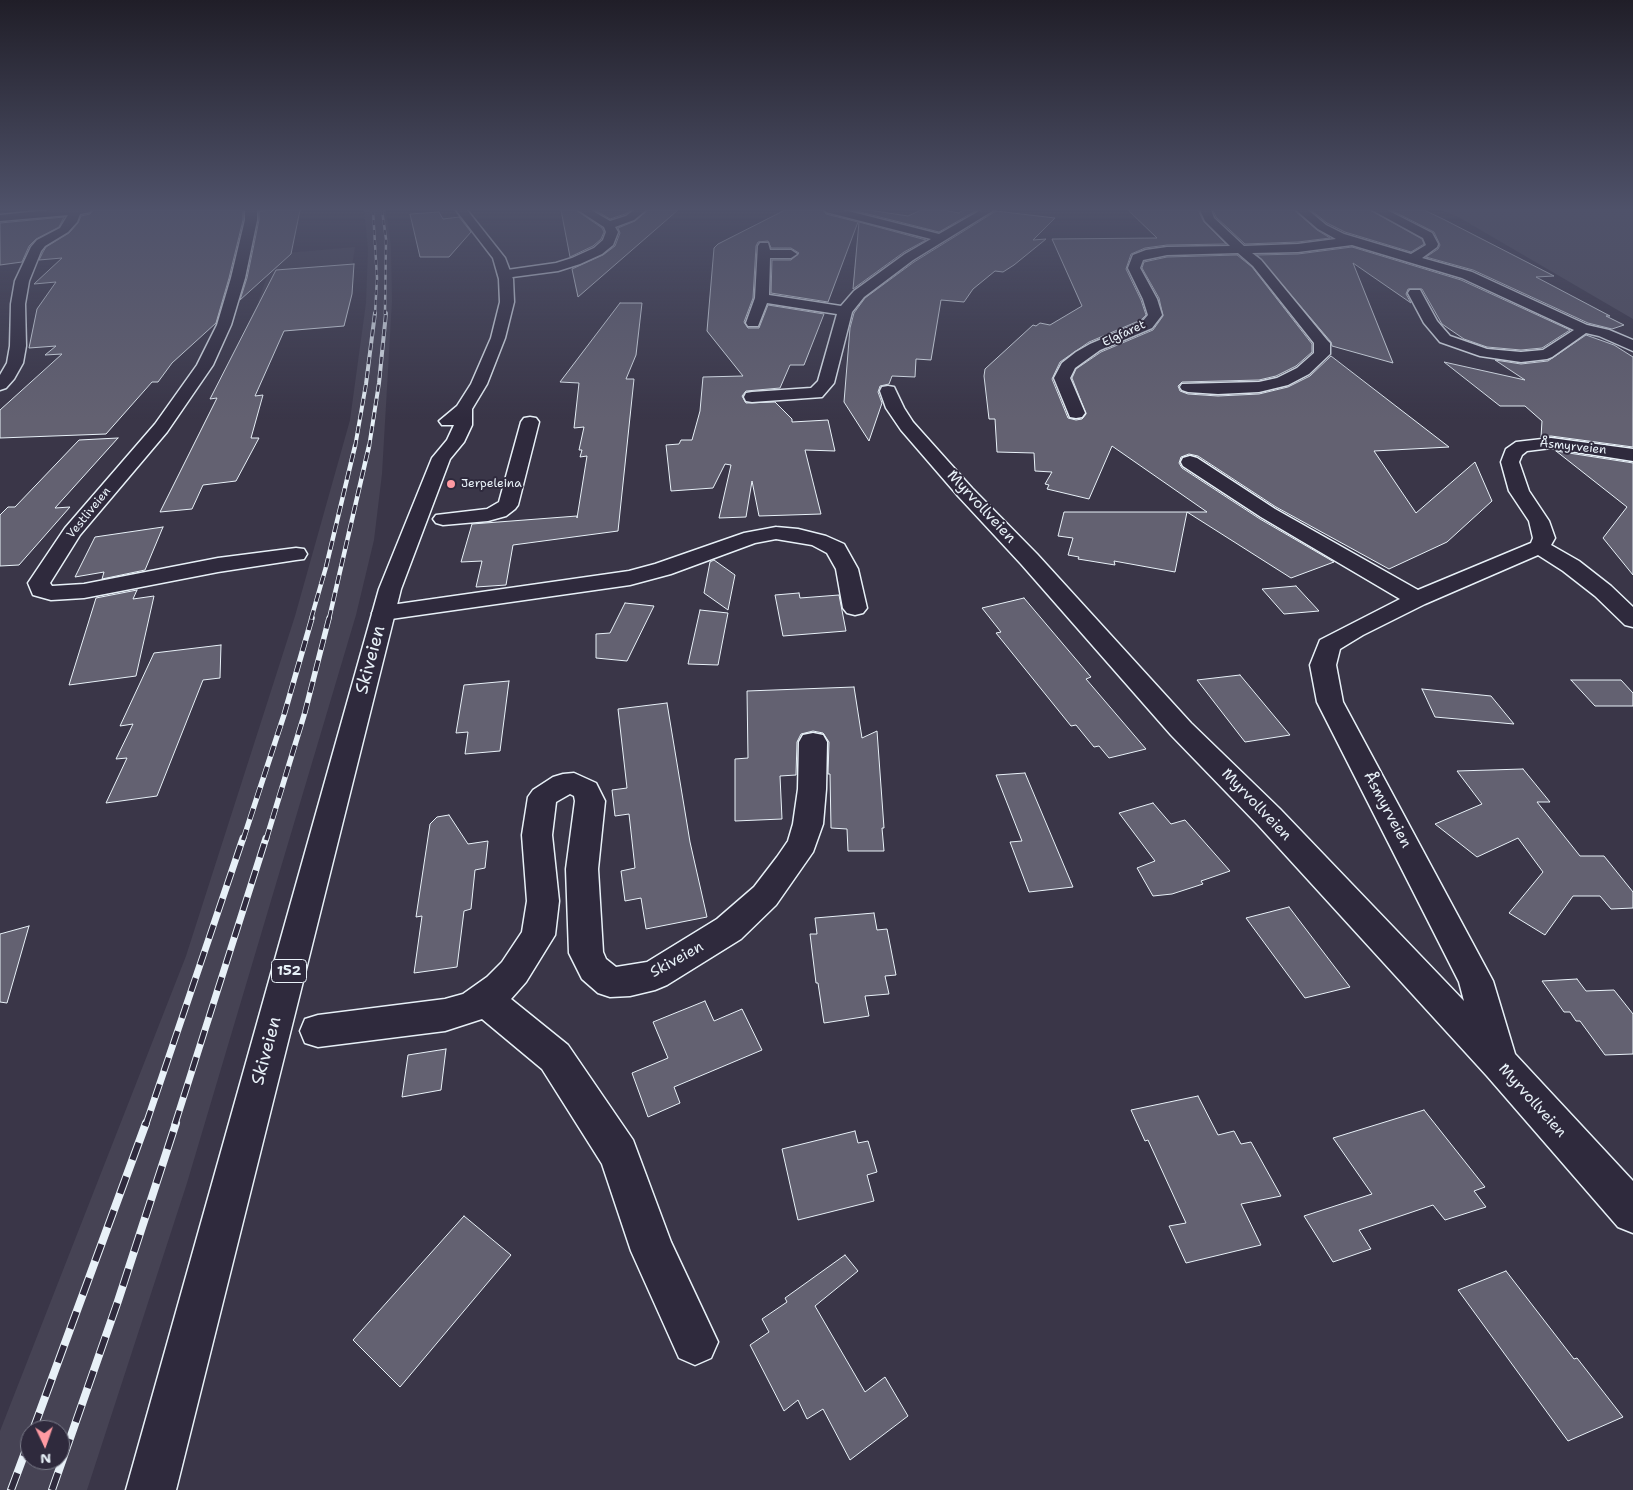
<!DOCTYPE html>
<meta charset="utf-8">
<style>
body{margin:0}
#map{position:relative;width:1633px;height:1490px;overflow:hidden;background:#3a3648;font-family:"Shantell Sans",sans-serif}
canvas{display:block}
.north{position:absolute;left:20px;top:1420px;width:50px;height:50px;box-sizing:border-box;background:#2f2a3d;border:1px solid #797a88;border-radius:50%;rotate:177deg;font-size:14px;font-weight:700;line-height:20px;text-align:center;color:#e8f1f8}
.north::after{content:'';display:block;margin:auto;width:18px;height:22px;background:#ff9aa2;clip-path:polygon(50% 0,100% 100%,50% 72%,0 100%)}
</style>
<div id="map">
<canvas width="1633" height="1490"></canvas>
<div class="north">N</div>
</div>
<script>
const ctx = document.querySelector('canvas').getContext('2d');
ctx.lineJoin = 'round';
function fill(path, color) { ctx.fillStyle = color; ctx.fill(path, 'evenodd'); }
const toPath = rows => new Path2D(rows.map(r => 'M' + r).join(''));
function stroke(path, color, width, dash) { ctx.strokeStyle = color; ctx.lineWidth = width; ctx.lineCap = dash ? 'butt' : 'round'; ctx.setLineDash(dash || []); ctx.stroke(path); }
function drawText(font, color, halo, rows, align = 'center') {
  ctx.font = font + ' "Shantell Sans",sans-serif'; ctx.lineWidth = 4; ctx.setLineDash([]); ctx.textBaseline = 'middle'; ctx.strokeStyle = halo; ctx.fillStyle = color; for (const [text, x, y, turn = 0] of rows) {
    ctx.save(); ctx.translate(x, y); ctx.rotate((+turn || 0) * Math.PI / 180); ctx.textAlign = isNaN(turn) ? turn : align; if (halo) ctx.strokeText(text, 0, 0); ctx.fillText(text, 0, 0); ctx.restore();
  }
}
const built = toPath([
 [364,210,386,210,391,246,392,301,382,474,374,540,356,615,187,1183,87,1490,0,1490,0,1431,186,956,295,616,350,420,366,303,368,249],
 [30,1430,60,1430,60,1460,30,1460],
 [355,247,348,293,258,302,275,254]
]);
const green = toPath([
 [1440,210,1633,210,1633,319,1460,218]
]);
const building = toPath([
 [93,210,243,210,243,220,229,278,216,323,172,363,158,382,152,382,106,434,0,438,0,410,62,354,45,355,56,346,29,348,37,309,56,282,34,284,62,258,39,260,43,252,46,247,69,233,78,223,81,216,90,214,93,210],
 [276,210,300,210,291,254,240,300,247,278,259,220,259,211,276,210],
 [561,210,576,210,602,228,604,232,601,239,593,246,570,257,561,210],
 [595,210,631,210,625,214,610,219,595,210],
 [648,210,678,210,578,297,572,269,603,255,615,246,620,233,618,228,635,221,648,210],
 [785,210,823,210,826,214,858,222,828,302,771,293,772,260,791,260,799,253,791,248,771,248,768,241,758,242,756,246,753,298,744,322,748,328,759,328,768,305,824,314,804,365,790,365,780,388,746,391,742,396,746,403,775,402,792,419,792,422,828,420,835,451,805,450,821,514,759,516,752,481,746,517,719,518,731,465,725,464,713,488,671,491,666,445,679,444,681,440,692,440,700,411,703,377,743,376,707,331,714,248,718,244,785,210],
 [852,210,869,210,908,216,921,210,943,210,959,213,963,210,977,210,939,232,852,210],
 [1128,210,1198,210,1204,222,1226,244,1167,245,1145,248,1131,254,1126,269,1141,300,1146,315,1141,320,1089,342,1060,362,1052,379,1068,418,1076,420,1082,419,1086,414,1072,378,1076,369,1101,352,1153,330,1163,316,1159,298,1142,268,1144,262,1167,257,1237,255,1252,267,1312,344,1312,352,1296,366,1276,376,1259,380,1182,382,1178,386,1180,391,1188,394,1218,396,1259,394,1288,387,1310,376,1331,356,1449,447,1374,451,1416,513,1475,462,1492,501,1447,542,1389,569,1276,507,1198,456,1189,454,1181,457,1179,463,1182,468,1260,519,1334,562,1291,578,1187,512,1175,572,1114,561,1115,565,1078,559,1079,557,1068,555,1073,538,1058,536,1064,512,1207,512,1112,446,1089,499,1047,489,1049,485,1045,484,1052,472,1035,471,1034,453,997,452,995,419,989,419,984,376,985,369,1033,325,1036,326,1040,323,1050,325,1082,306,1052,239,1157,238,1128,210],
 [1213,210,1294,210,1317,230,1330,238,1298,242,1245,244,1216,217,1213,210],
 [1311,210,1370,210,1422,239,1424,244,1411,252,1345,232,1327,223,1311,210],
 [1391,210,1424,210,1443,219,1554,276,1536,277,1610,316,1606,316,1624,325,1612,329,1588,323,1473,270,1426,257,1438,249,1440,245,1434,232,1391,210],
 [996,211,1055,218,1033,240,1046,239,1014,265,1003,272,995,271,973,289,964,302,941,300,931,360,916,359,915,377,892,376,889,384,880,386,878,392,882,403,869,441,844,402,850,328,854,313,865,298,914,262,996,211],
 [439,212,443,219,459,217,471,232,449,257,420,257,410,214,439,212],
 [64,217,59,227,36,239,29,246,22,262,0,265,0,223,64,217],
 [859,222,926,240,904,252,853,289,859,222],
 [1352,247,1461,280,1570,330,1542,348,1521,350,1487,347,1464,339,1442,324,1422,289,1408,289,1406,294,1411,303,1353,263,1393,363,1332,346,1331,342,1257,255,1298,254,1352,247],
 [354,264,352,294,344,326,284,331,255,396,263,395,251,438,259,438,236,481,203,485,192,509,160,512,217,398,210,399,276,270,354,264],
 [620,303,642,303,636,355,626,379,634,379,618,531,513,545,506,585,476,587,482,561,461,562,472,524,577,516,577,518,587,456,580,457,582,450,579,450,584,427,574,428,579,383,560,382,620,303],
 [1586,335,1614,345,1633,357,1633,447,1551,436,1541,437,1542,421,1525,406,1500,406,1444,362,1525,380,1495,360,1521,364,1548,361,1586,335],
 [118,438,55,508,70,507,19,565,0,566,0,515,8,507,15,507,79,440,118,438],
 [1556,451,1633,463,1633,575,1603,538,1627,507,1556,451],
 [163,527,145,570,102,579,104,572,75,577,95,537,163,527],
 [714,560,735,575,728,610,704,593,710,562,714,560],
 [1296,586,1319,611,1284,614,1262,589,1296,586],
 [137,590,133,599,154,596,136,676,69,685,96,598,137,590],
 [799,593,800,598,839,595,846,631,783,636,775,595,799,593],
 [1024,598,1091,677,1086,679,1146,749,1109,758,1099,746,1094,747,1076,725,1071,726,996,633,1001,632,982,608,1024,598],
 [625,603,654,606,627,661,596,658,596,634,610,633,625,603],
 [700,610,728,613,718,665,688,664,700,610],
 [221,645,220,678,203,680,157,796,106,803,127,758,116,759,133,724,120,726,154,653,221,645],
 [1240,675,1290,735,1245,742,1197,680,1240,675],
 [1571,680,1621,680,1633,693,1633,706,1595,706,1571,680],
 [509,681,500,751,465,754,468,732,456,733,464,685,509,681],
 [854,687,862,738,877,731,884,828,882,828,884,851,848,851,847,829,831,828,830,774,828,774,829,742,823,733,813,731,801,734,797,742,796,775,780,776,782,819,735,821,735,759,748,758,747,691,854,687],
 [1422,689,1491,696,1514,724,1435,717,1422,689],
 [667,703,690,842,707,917,646,929,641,898,625,901,621,871,635,868,629,814,615,816,612,790,627,788,618,709,667,703],
 [1523,769,1550,802,1537,802,1580,856,1604,856,1633,892,1633,908,1611,909,1600,896,1573,896,1545,935,1509,913,1543,872,1518,838,1477,857,1435,824,1482,804,1457,771,1523,769],
 [1025,773,1073,887,1029,892,1010,842,1022,841,996,775,1025,773],
 [1153,803,1171,824,1185,820,1230,871,1201,881,1203,884,1172,894,1153,896,1137,868,1155,861,1119,813,1153,803],
 [449,815,468,844,488,841,485,868,475,870,471,909,464,911,457,967,414,973,422,916,416,917,430,824,437,817,449,815],
 [1289,907,1350,987,1305,998,1246,918,1289,907],
 [874,913,877,930,887,929,896,975,885,976,889,994,865,996,869,1016,824,1023,818,983,816,983,810,934,817,934,815,918,874,913],
 [29,926,7,1003,0,1002,0,934,29,926],
 [1577,979,1586,991,1614,990,1633,1014,1633,1054,1605,1055,1580,1021,1576,1021,1570,1012,1564,1012,1542,981,1577,979],
 [705,1001,714,1021,742,1009,762,1050,674,1087,680,1103,648,1117,632,1073,668,1058,653,1022,705,1001],
 [446,1049,441,1090,402,1097,408,1055,446,1049],
 [1198,1096,1218,1135,1234,1131,1241,1144,1251,1142,1281,1196,1241,1204,1261,1245,1186,1263,1169,1226,1186,1223,1148,1140,1145,1141,1131,1110,1198,1096],
 [1424,1110,1485,1187,1474,1191,1486,1207,1445,1220,1433,1205,1359,1230,1371,1249,1333,1262,1304,1216,1372,1194,1333,1138,1424,1110],
 [855,1131,858,1143,868,1141,877,1172,867,1175,874,1201,798,1220,782,1149,855,1131],
 [464,1216,511,1255,400,1387,353,1340,464,1216],
 [845,1255,858,1271,815,1306,865,1392,885,1377,908,1416,850,1460,823,1409,807,1419,798,1400,784,1411,750,1345,769,1332,762,1319,787,1302,785,1298,845,1255],
 [1506,1271,1574,1359,1577,1358,1623,1417,1568,1441,1458,1290,1506,1271]
]);
const street = toPath([
 [49,210,91,210,90,212,80,214,77,222,68,232,45,246,41,251,29,281,25,304,26,346,23,363,14,379,6,388,0,390,0,375,7,363,10,346,11,304,15,281,31,247,37,240,60,228,68,215,0,221,0,215,49,210],
 [245,210,257,210,257,220,245,278,231,325,213,365,167,432,80,535,50,583,52,586,84,584,218,558,296,548,304,549,307,554,304,559,296,560,218,572,84,598,51,600,33,595,28,583,65,528,155,424,197,365,217,325,231,278,245,220,245,210],
 [578,210,591,210,610,221,626,216,634,210,646,210,634,220,615,227,618,232,613,245,602,254,580,264,558,271,505,278,500,277,498,274,500,271,556,263,572,258,594,248,603,240,606,232,604,227,578,210],
 [825,210,844,210,939,234,981,210,994,210,913,260,864,297,852,312,834,383,822,397,752,402,746,401,744,397,746,393,752,392,811,388,818,381,837,314,767,303,758,326,748,326,746,323,755,298,758,246,760,243,768,243,770,250,791,250,797,254,791,258,770,258,769,295,841,306,854,291,905,254,931,239,826,212,825,210],
 [1200,210,1211,210,1214,218,1244,246,1298,244,1336,239,1318,229,1296,210,1308,210,1326,225,1344,234,1411,254,1426,245,1423,238,1372,210,1387,210,1432,233,1438,244,1437,247,1422,258,1472,272,1587,325,1609,330,1633,340,1633,351,1599,336,1586,333,1552,357,1547,359,1521,362,1480,356,1440,342,1424,323,1408,293,1410,290,1420,290,1437,321,1450,336,1487,349,1521,352,1543,350,1574,330,1462,278,1352,245,1298,252,1252,253,1261,260,1327,340,1330,343,1330,354,1309,374,1288,385,1259,392,1218,394,1188,392,1182,390,1180,387,1182,384,1259,382,1277,378,1297,368,1314,353,1314,343,1253,266,1238,253,1167,255,1143,260,1140,268,1157,299,1162,315,1152,328,1100,350,1075,368,1070,378,1085,413,1082,417,1076,418,1070,417,1054,378,1062,363,1076,352,1090,344,1142,322,1148,315,1143,299,1128,268,1133,255,1146,250,1167,247,1230,246,1205,221,1200,210],
 [888,386,894,387,904,408,913,422,972,488,1037,554,1191,723,1280,809,1464,1001,1459,982,1317,702,1310,665,1320,640,1400,599,1261,517,1183,466,1181,462,1183,458,1190,456,1197,458,1275,509,1418,590,1531,543,1533,538,1529,521,1509,491,1501,462,1506,449,1516,442,1551,438,1633,449,1633,461,1551,448,1527,451,1522,455,1519,462,1529,491,1549,521,1555,538,1551,545,1579,561,1611,586,1633,607,1633,627,1625,625,1595,596,1563,571,1538,555,1425,604,1363,635,1340,649,1336,665,1343,702,1493,981,1515,1054,1633,1181,1633,1233,1618,1227,1487,1076,1258,825,1171,735,1021,564,958,496,901,430,886,408,880,391,882,387,888,386],
 [530,417,536,418,539,422,518,505,515,509,506,516,488,521,443,525,436,523,433,519,436,515,487,509,499,502,521,422,524,418,530,417],
 [776,527,798,529,826,536,844,544,858,569,867,608,863,613,855,615,847,613,843,608,836,569,827,553,812,545,776,539,755,543,671,574,630,585,384,620,376,618,372,613,376,608,384,606,629,571,655,564,744,533,776,527],
 [813,733,823,735,827,742,826,789,823,824,813,852,776,905,741,939,667,985,655,990,630,996,610,997,598,993,582,979,569,953,566,869,575,801,574,796,570,794,556,802,552,835,559,901,555,935,526,982,511,999,568,1045,633,1140,671,1242,718,1342,711,1358,695,1365,679,1358,631,1251,602,1164,542,1069,482,1019,445,1031,318,1047,305,1043,300,1031,305,1019,318,1015,445,999,463,994,487,977,502,962,522,932,527,901,522,835,528,797,533,790,553,777,563,774,574,773,596,783,605,801,598,869,603,952,606,959,616,967,647,962,717,919,754,887,777,857,788,841,793,824,798,789,799,742,803,735,813,733]
]);
const primary = toPath([
 [456,210,467,210,505,258,513,279,514,302,505,338,487,384,472,409,472,425,464,442,450,459,401,589,176,1490,126,1490,379,589,432,458,447,440,454,425,442,425,439,421,457,406,471,384,491,338,500,302,499,279,493,258,456,210]
]);
const railFar5 = toPath([
 [373,210,377,278,375,314],
 [382,210,386,239,385,314]
]);
const railFar4 = toPath([
 [355,447,366,384,375,313],
 [369,447,379,383,386,313]
]);
const railFar3 = toPath([
 [311,619,326,567,355,446],
 [329,619,369,446]
]);
const railFar2 = toPath([
 [243,840,284,715,312,618],
 [266,840,305,712,329,618]
]);
const railFar1 = toPath([
 [146,1124,243,838],
 [175,1124,266,838]
]);
const rail = toPath([
 [33,1430,146,1123],
 [11,1490,30,1439],
 [52,1490,118,1301,176,1123]
]);
const markers = [
 [451,484,5,"#ff9aa2"]
];
const farStreetnames = [
 ["Elgfaret",1124,334,-25],
 ["Åsmyrveien",1573,447,6],
 ["Vestliveien",89,513,-51]
];
const farPoinames = [
 ["Jerpeleina",461,484]
];
const shields = [
 [289,971,35]
];
const shieldNames = [
 ["152",289,971]
];
const streetNames = [
 ["Myrvollveien",981,507,47],
 ["Myrvollveien",1256,805,46],
 ["Åsmyrveien",1387,810,62],
 ["Skiveien",677,960,-29],
 ["Myrvollveien",1532,1101,48]
];
const nearStreetnames = [
 ["Skiveien",371,660,-75],
 ["Skiveien",267,1051,-75]
];
fill(built, '#464354');
fill(green, '#504e5f');
fill(building, '#636171');
stroke(building, '#e8f1f8', 1);
stroke(street, '#e8f1f8', 3);
stroke(primary, '#e8f1f8', 3);
fill(street, '#2f2a3d');
fill(primary, '#2f2a3d');
stroke(railFar5, '#e8f1f8', 2.5);
stroke(railFar4, '#e8f1f8', 4);
stroke(railFar3, '#e8f1f8', 4.5);
stroke(railFar2, '#e8f1f8', 5.5);
stroke(railFar1, '#e8f1f8', 7);
stroke(rail, '#e8f1f8', 8);
stroke(railFar5, '#2f2a3d', 2, [5]);
stroke(railFar4, '#2f2a3d', 2.5, [7]);
stroke(railFar3, '#2f2a3d', 3, [9]);
stroke(railFar2, '#2f2a3d', 4, [11]);
stroke(railFar1, '#2f2a3d', 5, [14]);
stroke(rail, '#2f2a3d', 6, [18]);
const sky = ctx.createLinearGradient(0, 0, 0, 419);
sky.addColorStop(0, '#201e28');
sky.addColorStop(0.5, '#4f526a');
sky.addColorStop(1, '#4f526a00');
ctx.fillStyle = sky;
ctx.fillRect(0, 0, 1633, 419);
for (const [x, y, r, color] of markers) { const dot = new Path2D(); dot.arc(x, y, r, 0, 2 * Math.PI); ctx.fillStyle = color; ctx.fill(dot); stroke(dot, '#2f2a3d', 2); }
drawText('12px', '#e8f1f8', '#2f2a3d', farStreetnames);
drawText('12px', '#e8f1f8', '#2f2a3d', farPoinames, 'left');
for (const [x, y, w] of shields) { const box = new Path2D(); box.roundRect(x - w / 2, y - 11.5, w, 23, 4); ctx.fillStyle = '#2f2a3d'; ctx.fill(box); stroke(box, '#e8f1f8', 1); }
drawText('bold 14px', '#e8f1f8', null, shieldNames);
drawText('15px', '#e8f1f8', '#2f2a3d', streetNames);
drawText('18px', '#e8f1f8', '#2f2a3d', nearStreetnames);
</script>
